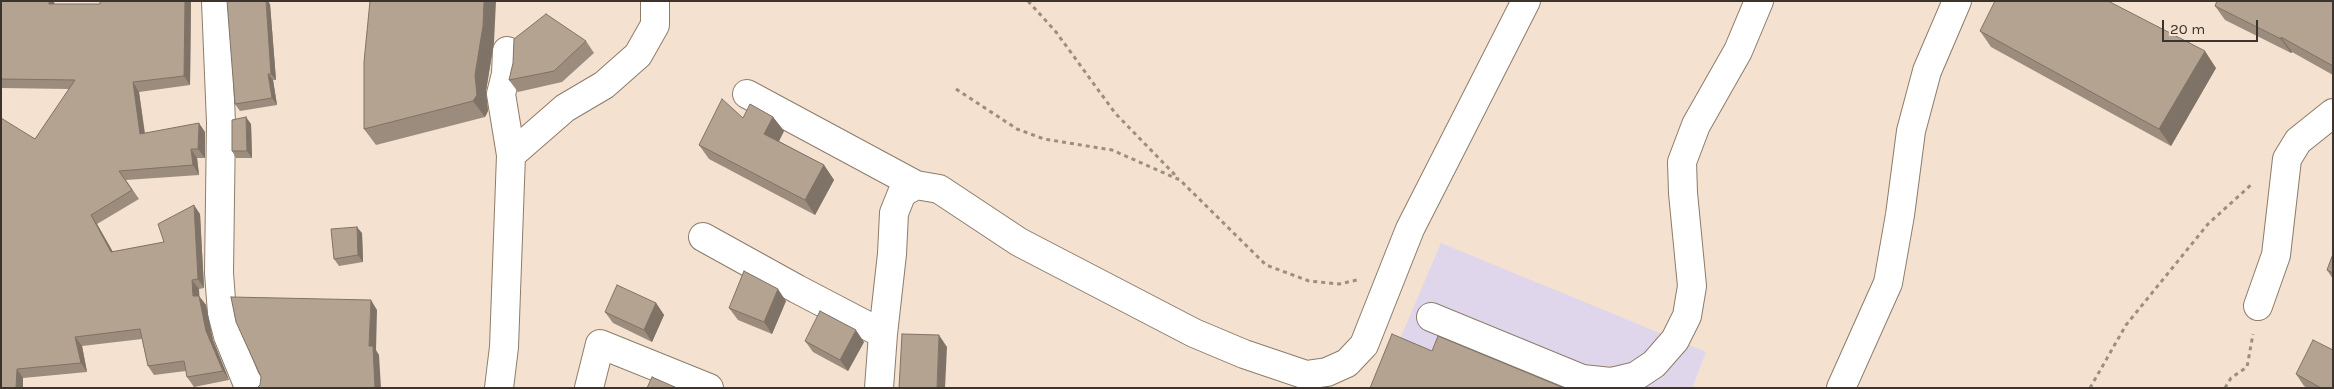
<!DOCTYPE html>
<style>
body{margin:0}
#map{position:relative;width:2334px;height:389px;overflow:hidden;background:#f4e1cf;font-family:Karla,sans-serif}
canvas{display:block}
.frame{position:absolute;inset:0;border:2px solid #3b332c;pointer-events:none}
.scale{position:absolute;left:2162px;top:20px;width:96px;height:22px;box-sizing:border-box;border:2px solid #3b332c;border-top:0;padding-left:6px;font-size:15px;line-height:18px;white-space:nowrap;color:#3b332c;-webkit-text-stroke:4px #f4e1cf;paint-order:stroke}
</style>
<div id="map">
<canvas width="2334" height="389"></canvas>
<div class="frame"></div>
<div class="scale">20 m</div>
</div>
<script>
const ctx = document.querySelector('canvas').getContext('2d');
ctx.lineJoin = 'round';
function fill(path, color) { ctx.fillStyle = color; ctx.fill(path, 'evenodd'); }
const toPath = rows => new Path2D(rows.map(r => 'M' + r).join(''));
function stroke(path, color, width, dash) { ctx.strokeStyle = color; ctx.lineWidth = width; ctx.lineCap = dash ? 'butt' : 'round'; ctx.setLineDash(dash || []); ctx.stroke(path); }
const industrial = toPath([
 [1441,243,1706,352,1692,388,1379,388]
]);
const path = toPath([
 [1028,1,1056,32,1115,113,1178,178],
 [956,89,1017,129,1044,139,1112,150,1180,180,1266,265,1309,281,1339,284,1357,280],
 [2090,388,2126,325,2208,224,2252,184],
 [2225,388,2231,378,2247,367,2253,334]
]);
const minor = toPath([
 [216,1,221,123,219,273,222,313,228,336,246,380,252,388],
 [507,51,506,74,501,94,511,155],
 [747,94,916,185],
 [703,237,797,289,883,334,879,388],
 [2258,306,2276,255,2287,159,2298,141,2333,113],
 [1431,317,1582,379,1611,382,1636,376,1654,364,1675,340,1687,316,1692,286,1683,193,1682,162,1696,125,1738,51,1759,1],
 [883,334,892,254,894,213,902,193,916,185,939,189,1019,242,1194,333,1244,354,1306,375,1327,372,1347,363,1364,345,1410,229,1526,1],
 [499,388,504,347,511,155,565,108,604,85,638,55,655,25,655,1],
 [589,388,600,344,709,388],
 [1841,388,1888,283,1900,215,1911,131,1927,71,1957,1]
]);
const wall = toPath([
 [1,1,54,1,54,4,100,4,191,1,190,85,139,92,145,133,205,132,205,158,197,158,199,175,126,180,139,199,97,224,113,252,164,242,200,214,204,288,199,289,199,296,206,305,213,340,229,380,194,387,187,377,186,371,154,375,148,366,142,339,82,346,87,372,23,378,23,388,1,388,35,139,69,89,1,88],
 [2333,1,2333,75,2292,52,2291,53,2225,20,2215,6],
 [270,4,276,80,273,80,277,105,240,111,235,104],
 [1980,31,2216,68,2171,146,1991,47],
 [586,41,594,53,562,82,518,92,509,80],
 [494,42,486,91,488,111,485,117,376,145,364,129],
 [773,117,784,131,779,141,824,165,834,180,815,215,709,159,699,145,743,118],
 [251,124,252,158,236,158,232,151],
 [362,233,363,262,339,266,334,259],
 [2333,254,2333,279,2327,270],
 [786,301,772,334,738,320,729,308],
 [656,303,664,315,652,342,613,323,605,312],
 [805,341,864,342,848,371,813,352],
 [2296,374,2333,388,2307,388,2304,386]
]);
const shadedWall = toPath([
 [49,1,54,1,56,13,49,4],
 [185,1,191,1,190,85,184,76],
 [266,1,268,1,270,4,276,80,271,74],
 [484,1,496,1,494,42,486,91,488,111,485,117,473,101,475,75],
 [2281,37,2292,52,2291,53,2281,39],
 [2205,51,2216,68,2171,146,2159,129],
 [268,74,273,80,277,105,272,98],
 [133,82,139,92,146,144,140,134],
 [246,117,251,124,252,158,247,151],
 [773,117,784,131,775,149,764,134],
 [199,123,205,132,205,158,198,149],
 [191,149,197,158,199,175,193,165],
 [824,165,834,180,815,215,805,200],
 [194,205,200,214,204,288,198,279],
 [91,215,97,224,118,261,111,252],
 [357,227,362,233,363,262,358,255],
 [192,280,199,289,200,305,193,296],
 [778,289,786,301,772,334,764,322],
 [199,296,206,305,213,340,229,380,223,371,206,331],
 [371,300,377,310,376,350,379,355,381,388,375,388,369,346],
 [656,303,664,315,652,342,644,330],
 [856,330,864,342,848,371,840,360],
 [939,335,947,347,945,388,937,388],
 [75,337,82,346,87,372,81,363],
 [17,369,23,378,23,388,16,388]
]);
const building = toPath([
 [1,1,49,1,49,4,100,4,100,1,185,1,184,76,133,82,140,134,199,123,198,149,191,149,193,165,119,171,132,190,91,215,111,252,164,242,158,224,194,205,198,279,192,280,193,296,199,296,206,331,223,371,187,377,184,361,148,366,140,329,75,337,81,363,17,369,16,388,1,388,1,118,35,139,75,80,1,79,1,1],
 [227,1,266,1,271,74,268,74,272,98,235,104,227,1],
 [370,1,484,1,483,26,475,75,477,95,473,101,364,129,364,62,370,1],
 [1995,1,2108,1,2205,51,2159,129,1980,31,1995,1],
 [2217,1,2333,1,2333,66,2281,37,2281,39,2215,6,2217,1],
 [546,14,586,41,554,71,509,80,513,63,514,39,546,14],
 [722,99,743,118,750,104,773,117,764,134,824,165,805,200,699,145,722,99],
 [246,117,247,151,232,151,232,120,246,117],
 [357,227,358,255,334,259,331,229,357,227],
 [2333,254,2333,273,2327,270,2333,254],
 [744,271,778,289,764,322,729,308,744,271],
 [617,285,656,303,644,330,605,312,617,285],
 [231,297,371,300,369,346,373,346,375,388,257,388,260,385,261,377,236,322,231,297],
 [820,311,856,330,840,360,805,341,820,311],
 [902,334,939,335,937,388,899,388,902,334],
 [1392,334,1432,351,1438,336,1564,388,1370,388,1392,334],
 [2313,340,2333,350,2333,388,2321,388,2296,374,2313,340],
 [652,377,677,388,647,388,652,377]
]);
fill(industrial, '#dfd6eb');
stroke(minor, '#8d7c6b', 30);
stroke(path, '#9c8f82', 3, [4, 4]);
stroke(minor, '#fff', 28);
fill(wall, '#9c8c7d');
fill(shadedWall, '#7f7266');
fill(building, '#b5a391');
stroke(building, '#7f7266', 1);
</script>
